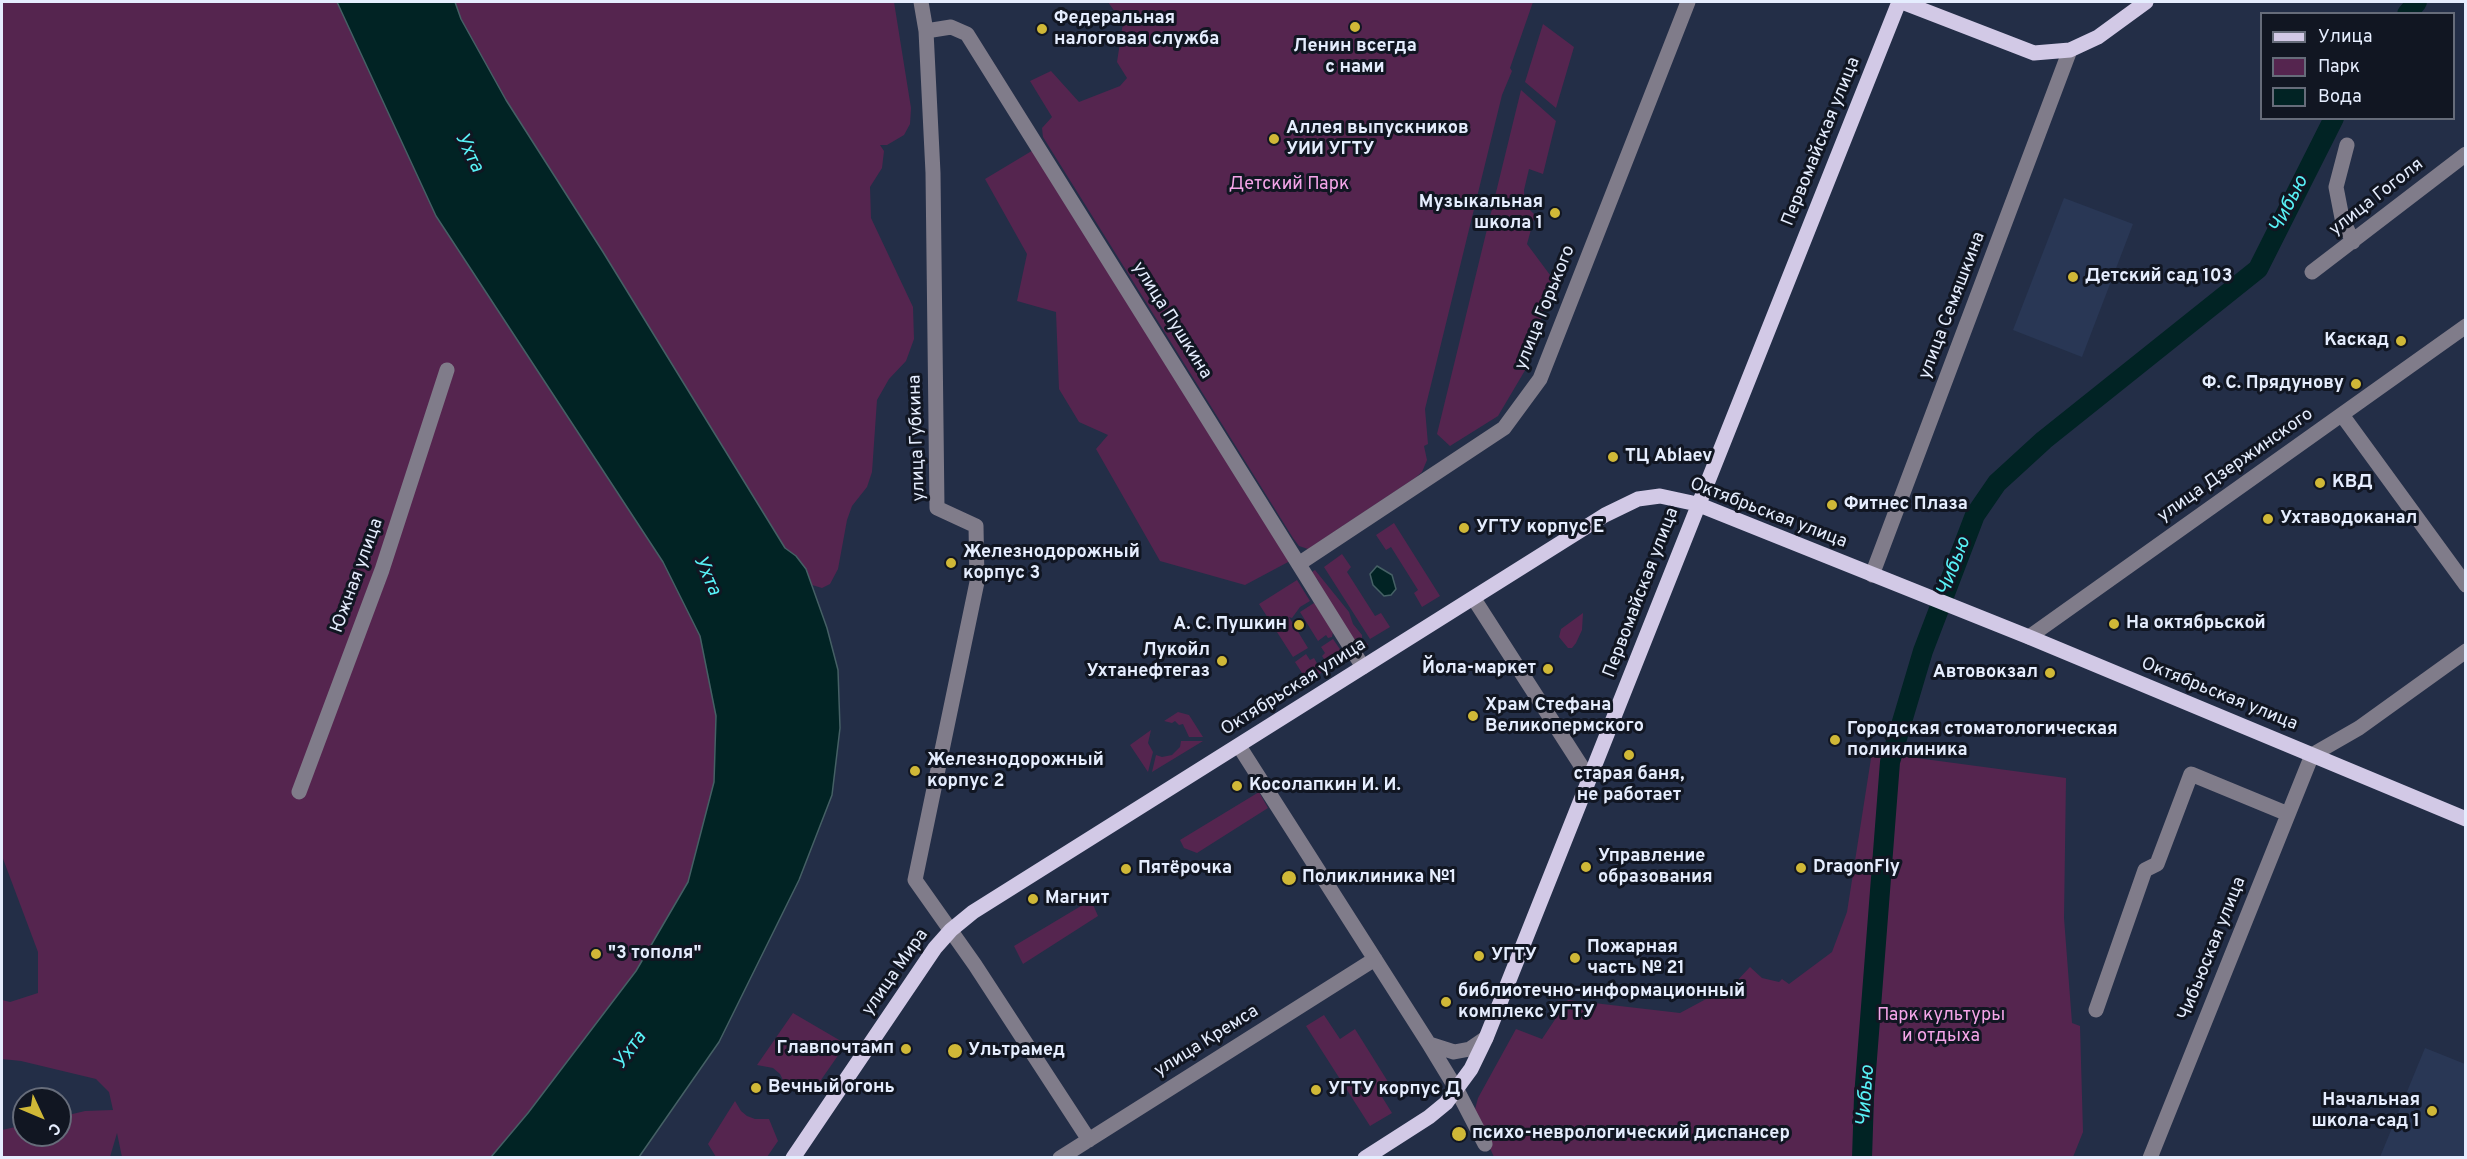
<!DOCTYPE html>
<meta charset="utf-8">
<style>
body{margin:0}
#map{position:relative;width:2467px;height:1159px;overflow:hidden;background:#232e47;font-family:Overpass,sans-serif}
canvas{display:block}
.frame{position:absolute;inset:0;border:3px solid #e5edfe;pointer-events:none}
.legend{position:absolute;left:2260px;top:12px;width:195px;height:108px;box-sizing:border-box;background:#111622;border:2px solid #666c7a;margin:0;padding:8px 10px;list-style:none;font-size:18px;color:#e5edfe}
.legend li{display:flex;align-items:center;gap:12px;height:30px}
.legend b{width:30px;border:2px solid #666c7a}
.north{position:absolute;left:12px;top:1087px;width:60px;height:60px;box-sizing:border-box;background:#111622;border:2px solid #666c7a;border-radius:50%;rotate:134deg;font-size:16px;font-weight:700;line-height:24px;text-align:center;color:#e5edfe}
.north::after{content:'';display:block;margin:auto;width:21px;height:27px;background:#d0b837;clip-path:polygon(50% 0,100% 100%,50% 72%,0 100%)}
</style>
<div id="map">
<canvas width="2467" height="1159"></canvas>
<div class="frame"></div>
<ul class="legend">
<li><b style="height:8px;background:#d2c9e6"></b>Улица</li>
<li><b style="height:16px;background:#55254f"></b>Парк</li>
<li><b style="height:16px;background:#012324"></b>Вода</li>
</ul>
<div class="north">С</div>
</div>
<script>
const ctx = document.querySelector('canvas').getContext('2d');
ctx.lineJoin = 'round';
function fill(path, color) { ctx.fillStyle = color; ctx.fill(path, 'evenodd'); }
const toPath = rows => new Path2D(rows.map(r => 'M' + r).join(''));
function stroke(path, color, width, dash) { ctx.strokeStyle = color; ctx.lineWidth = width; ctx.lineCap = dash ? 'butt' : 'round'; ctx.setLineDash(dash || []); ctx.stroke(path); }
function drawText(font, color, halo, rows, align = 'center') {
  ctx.font = font + ' Overpass,sans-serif'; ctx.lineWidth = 6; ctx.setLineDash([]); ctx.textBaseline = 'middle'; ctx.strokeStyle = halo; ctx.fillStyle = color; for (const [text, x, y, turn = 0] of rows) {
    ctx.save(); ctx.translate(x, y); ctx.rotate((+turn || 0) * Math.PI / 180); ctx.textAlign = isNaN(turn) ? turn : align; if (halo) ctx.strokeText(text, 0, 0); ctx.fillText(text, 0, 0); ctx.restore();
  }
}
const built = toPath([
 [2064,198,2133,224,2082,357,2013,330],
 [2425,1048,2465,1064,2465,1157,2380,1157]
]);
const green = toPath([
 [2,2,337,2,436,216,663,562,700,636,716,716,714,782,688,882,636,971,528,1113,491,1157,122,1157,117,1133,110,1157,2,1157,2,1130,24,1125,24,1135,60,1135,60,1117,85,1111,113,1110,109,1092,96,1079,21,1061,2,1059,2,1000,10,1002,38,993,38,952,2,856],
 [455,2,894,2,911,108,910,124,904,135,887,145,880,145,884,151,882,168,870,187,871,218,913,307,914,339,906,361,889,379,877,400,872,472,867,487,852,506,847,520,838,569,830,584,822,588,812,585,806,569,796,556,785,548,603,252,506,100,461,19],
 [1108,2,1533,2,1510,68,1512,71,1502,95,1425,409,1428,444,1424,446,1427,460,1422,472,1415,478,1308,549,1299,546,1293,538,1043,137,1042,128,1052,117,1030,81,1051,71,1079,102,1120,86,1127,78,1117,62,1123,23],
 [1543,24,1574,47,1556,108,1525,82],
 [1521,90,1556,121,1543,174,1529,169,1524,190,1524,204,1535,215,1527,244,1553,279,1527,367,1498,416,1450,446,1437,434],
 [1035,149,1290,561,1245,585,1160,561,1096,449,1108,435,1079,422,1059,389,1056,312,1017,301,1027,254,985,179],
 [1394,523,1440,596,1422,607,1414,593,1418,590,1391,547,1386,550,1376,535],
 [1342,554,1351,567,1347,572,1375,616,1381,613,1390,627,1370,639,1324,567],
 [1315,570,1349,612,1353,624,1362,635,1362,640,1368,644,1368,646,1362,652,1323,593,1318,580,1314,578,1312,572],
 [1297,580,1310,601,1300,607,1292,618,1289,617,1308,648,1293,657,1259,604],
 [1314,603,1328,623,1333,632,1332,637,1328,638,1326,635,1318,641,1300,612],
 [1583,613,1582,630,1576,643,1572,648,1568,648,1559,637,1561,629],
 [1333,639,1346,658,1331,669,1322,656,1325,653,1321,647],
 [1306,654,1310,660,1314,658,1322,672,1313,680,1307,681,1295,662],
 [1178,712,1189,715,1203,737,1189,737,1183,724,1179,725,1175,721,1172,723,1164,721],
 [1151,730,1148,743,1153,752,1148,772,1130,745],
 [1181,741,1203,741,1152,772,1156,755,1162,757,1172,755,1180,747],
 [1872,752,2066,778,2064,918,2072,1023,2080,1026,2083,1132,2073,1157,1494,1157,1474,1113,1478,1098,1516,1029,1542,1039,1568,1000,1680,1013,1734,984,1750,967,1762,978,1779,982,1782,979,1789,984,1832,952,1847,912],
 [1259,792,1268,808,1197,853,1184,848,1180,840],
 [1091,900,1098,916,1023,964,1014,946],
 [793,1013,846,1044,814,1090,787,1088,780,1074,773,1068,757,1065],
 [1324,1015,1340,1039,1355,1029,1390,1085,1379,1092,1392,1113,1370,1126,1306,1026],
 [735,1101,741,1111,747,1116,755,1119,769,1119,778,1141,767,1157,716,1157,708,1144]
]);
const water = toPath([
 [337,2,455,2,461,19,506,100,603,252,785,548,796,556,806,569,827,628,838,670,840,728,832,795,799,880,719,1042,639,1157,491,1157,528,1113,636,971,688,882,714,782,716,716,700,636,663,562,436,216,337,2],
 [1377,566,1392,575,1396,589,1391,595,1384,596,1373,585,1370,574,1377,566]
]);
const river = toPath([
 [2407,14,2417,2],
 [1862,1158,1864,1097,1890,762,1923,651,1975,515,1997,483,2044,440,2258,269,2334,118]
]);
const minor = toPath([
 [921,2,926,31,933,173,937,508,976,526,977,582,915,880,975,965,1089,1140],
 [926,31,951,27,967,34,1363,667],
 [2347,145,2336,187,2342,218,2353,242],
 [2312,272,2466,154],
 [2342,415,2466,585],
 [1300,563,1504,428,1540,379,1688,2],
 [1872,575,2070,50],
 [1474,599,1589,778],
 [2029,637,2466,326],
 [1239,746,1429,1044,1457,1090,1485,1144],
 [299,792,382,570,447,370],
 [2096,1010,2145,870,2157,864,2191,774,2288,814],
 [1429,1044,1454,1052,1470,1049,1486,1038],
 [1060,1158,1375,959],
 [2150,1158,2312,755,2359,728,2466,651]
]);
const major = toPath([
 [1902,2,2034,53,2070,50,2098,37,2146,2],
 [793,1158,935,948,951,930,973,912,1605,515,1638,499,1660,496,1697,504,2029,637,2466,819],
 [1365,1158,1429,1117,1446,1103,1471,1069,1486,1038,1899,2]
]);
const markers = [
 [1355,27,6,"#d0b837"],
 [1042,29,6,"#d0b837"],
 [1274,139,6,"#d0b837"],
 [1555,213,6,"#d0b837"],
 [2073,277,6,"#d0b837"],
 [2401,341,6,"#d0b837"],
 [2356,384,6,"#d0b837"],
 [1613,457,6,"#d0b837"],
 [2320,483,6,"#d0b837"],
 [1832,505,6,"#d0b837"],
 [2268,519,6,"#d0b837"],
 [1464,528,6,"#d0b837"],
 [951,563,6,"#d0b837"],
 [2114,624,6,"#d0b837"],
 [1299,625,6,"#d0b837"],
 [1222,661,6,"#d0b837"],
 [1548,669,6,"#d0b837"],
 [2050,673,6,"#d0b837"],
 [1473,716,6,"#d0b837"],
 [1835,740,6,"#d0b837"],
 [1629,755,6,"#d0b837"],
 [915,771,6,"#d0b837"],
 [1237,786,6,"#d0b837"],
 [1586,867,6,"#d0b837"],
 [1801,868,6,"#d0b837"],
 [1126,869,6,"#d0b837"],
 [1289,878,8,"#d0b837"],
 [1033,899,6,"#d0b837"],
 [596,954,6,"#d0b837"],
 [1479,956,6,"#d0b837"],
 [1575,958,6,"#d0b837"],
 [1446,1002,6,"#d0b837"],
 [906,1049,6,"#d0b837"],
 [955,1051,8,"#d0b837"],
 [756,1088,6,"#d0b837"],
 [1316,1090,6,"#d0b837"],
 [2432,1111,6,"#d0b837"],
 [1459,1134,8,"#d0b837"]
];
const poiNames = [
 ["Федеральная",1054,19],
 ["налоговая служба",1054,40],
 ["Ленин всегда",1355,47,"center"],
 ["с нами",1355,68,"center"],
 ["Аллея выпускников",1286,129],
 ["УИИ УГТУ",1286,150],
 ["Музыкальная",1543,203,"right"],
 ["школа 1",1543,224,"right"],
 ["Детский сад 103",2085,277],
 ["Каскад",2389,341,"right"],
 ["Ф. С. Прядунову",2344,384,"right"],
 ["ТЦ Ablaev",1625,457],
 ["КВД",2332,483],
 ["Фитнес Плаза",1844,505],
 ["Ухтаводоканал",2280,519],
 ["УГТУ корпус Е",1476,528],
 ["Железнодорожный",963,553],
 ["корпус 3",963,574],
 ["На октябрьской",2126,624],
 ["А. С. Пушкин",1287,625,"right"],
 ["Лукойл",1210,651,"right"],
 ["Ухтанефтегаз",1210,672,"right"],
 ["Йола-маркет",1536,669,"right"],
 ["Автовокзал",2038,673,"right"],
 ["Храм Стефана",1485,706],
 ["Великопермского",1485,727],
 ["Городская стоматологическая",1847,730],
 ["поликлиника",1847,751],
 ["Железнодорожный",927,761],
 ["корпус 2",927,782],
 ["старая баня,",1629,775,"center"],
 ["не работает",1629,796,"center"],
 ["Косолапкин И. И.",1249,786],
 ["Управление",1598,857],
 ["образования",1598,878],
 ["DragonFly",1813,868],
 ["Пятёрочка",1138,869],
 ["Поликлиника №1",1302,878],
 ["Магнит",1045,899],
 ["Пожарная",1587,948],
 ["часть № 21",1587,969],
 ["\"3 тополя\"",608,954],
 ["УГТУ",1491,956],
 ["библиотечно-информационный",1458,992],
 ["комплекс УГТУ",1458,1013],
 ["Главпочтамп",894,1049,"right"],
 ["Ультрамед",968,1051],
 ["Вечный огонь",768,1088],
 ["УГТУ корпус Д",1328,1090],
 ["Начальная",2420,1101,"right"],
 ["школа-сад 1",2420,1122,"right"],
 ["психо-неврологический диспансер",1472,1134]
];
const streetNames = [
 ["Первомайская улица",1822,142,-68],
 ["улица Гоголя",2377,198,-38],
 ["улица Семяшкина",1953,306,-69],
 ["улица Горького",1546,308,-68],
 ["улица Пушкина",1171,321,58],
 ["улица Губкина",918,438,-92],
 ["улица Дзержинского",2236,466,-35],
 ["Октябрьская улица",1768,514,21],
 ["Южная улица",358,576,-70],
 ["Первомайская улица",1642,593,-69],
 ["Октябрьская улица",1294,688,-32],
 ["Октябрьская улица",2219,695,22],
 ["Чибьюская улица",2213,949,-68],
 ["улица Мира",896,973,-55],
 ["улица Кремса",1207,1042,-32]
];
const parkNames = [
 ["Детский Парк",1289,185],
 ["Парк культуры",1941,1016],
 ["и отдыха",1941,1037]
];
const waterNames = [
 ["Ухта",468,153,64],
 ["Чибью",2290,205,-63],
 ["Чибью",1955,567,-69],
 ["Ухта",706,576,66],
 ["Ухта",631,1051,-54],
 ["Чибью",1867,1096,-86]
];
fill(built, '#293755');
fill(green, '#55254f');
fill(water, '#012324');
stroke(water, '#456065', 1.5);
stroke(river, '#012324', 20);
stroke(minor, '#807c8a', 15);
stroke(major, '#d2c9e6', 15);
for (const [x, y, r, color] of markers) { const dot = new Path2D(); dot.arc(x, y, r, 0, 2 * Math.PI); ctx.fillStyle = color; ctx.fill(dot); stroke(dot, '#111622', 2); }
drawText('bold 18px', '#e5edfe', '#111622', poiNames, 'left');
drawText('18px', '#e5edfe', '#111622', streetNames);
drawText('18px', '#f5a5e9', '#111622', parkNames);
drawText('italic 20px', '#58f2f7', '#111622', waterNames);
</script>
